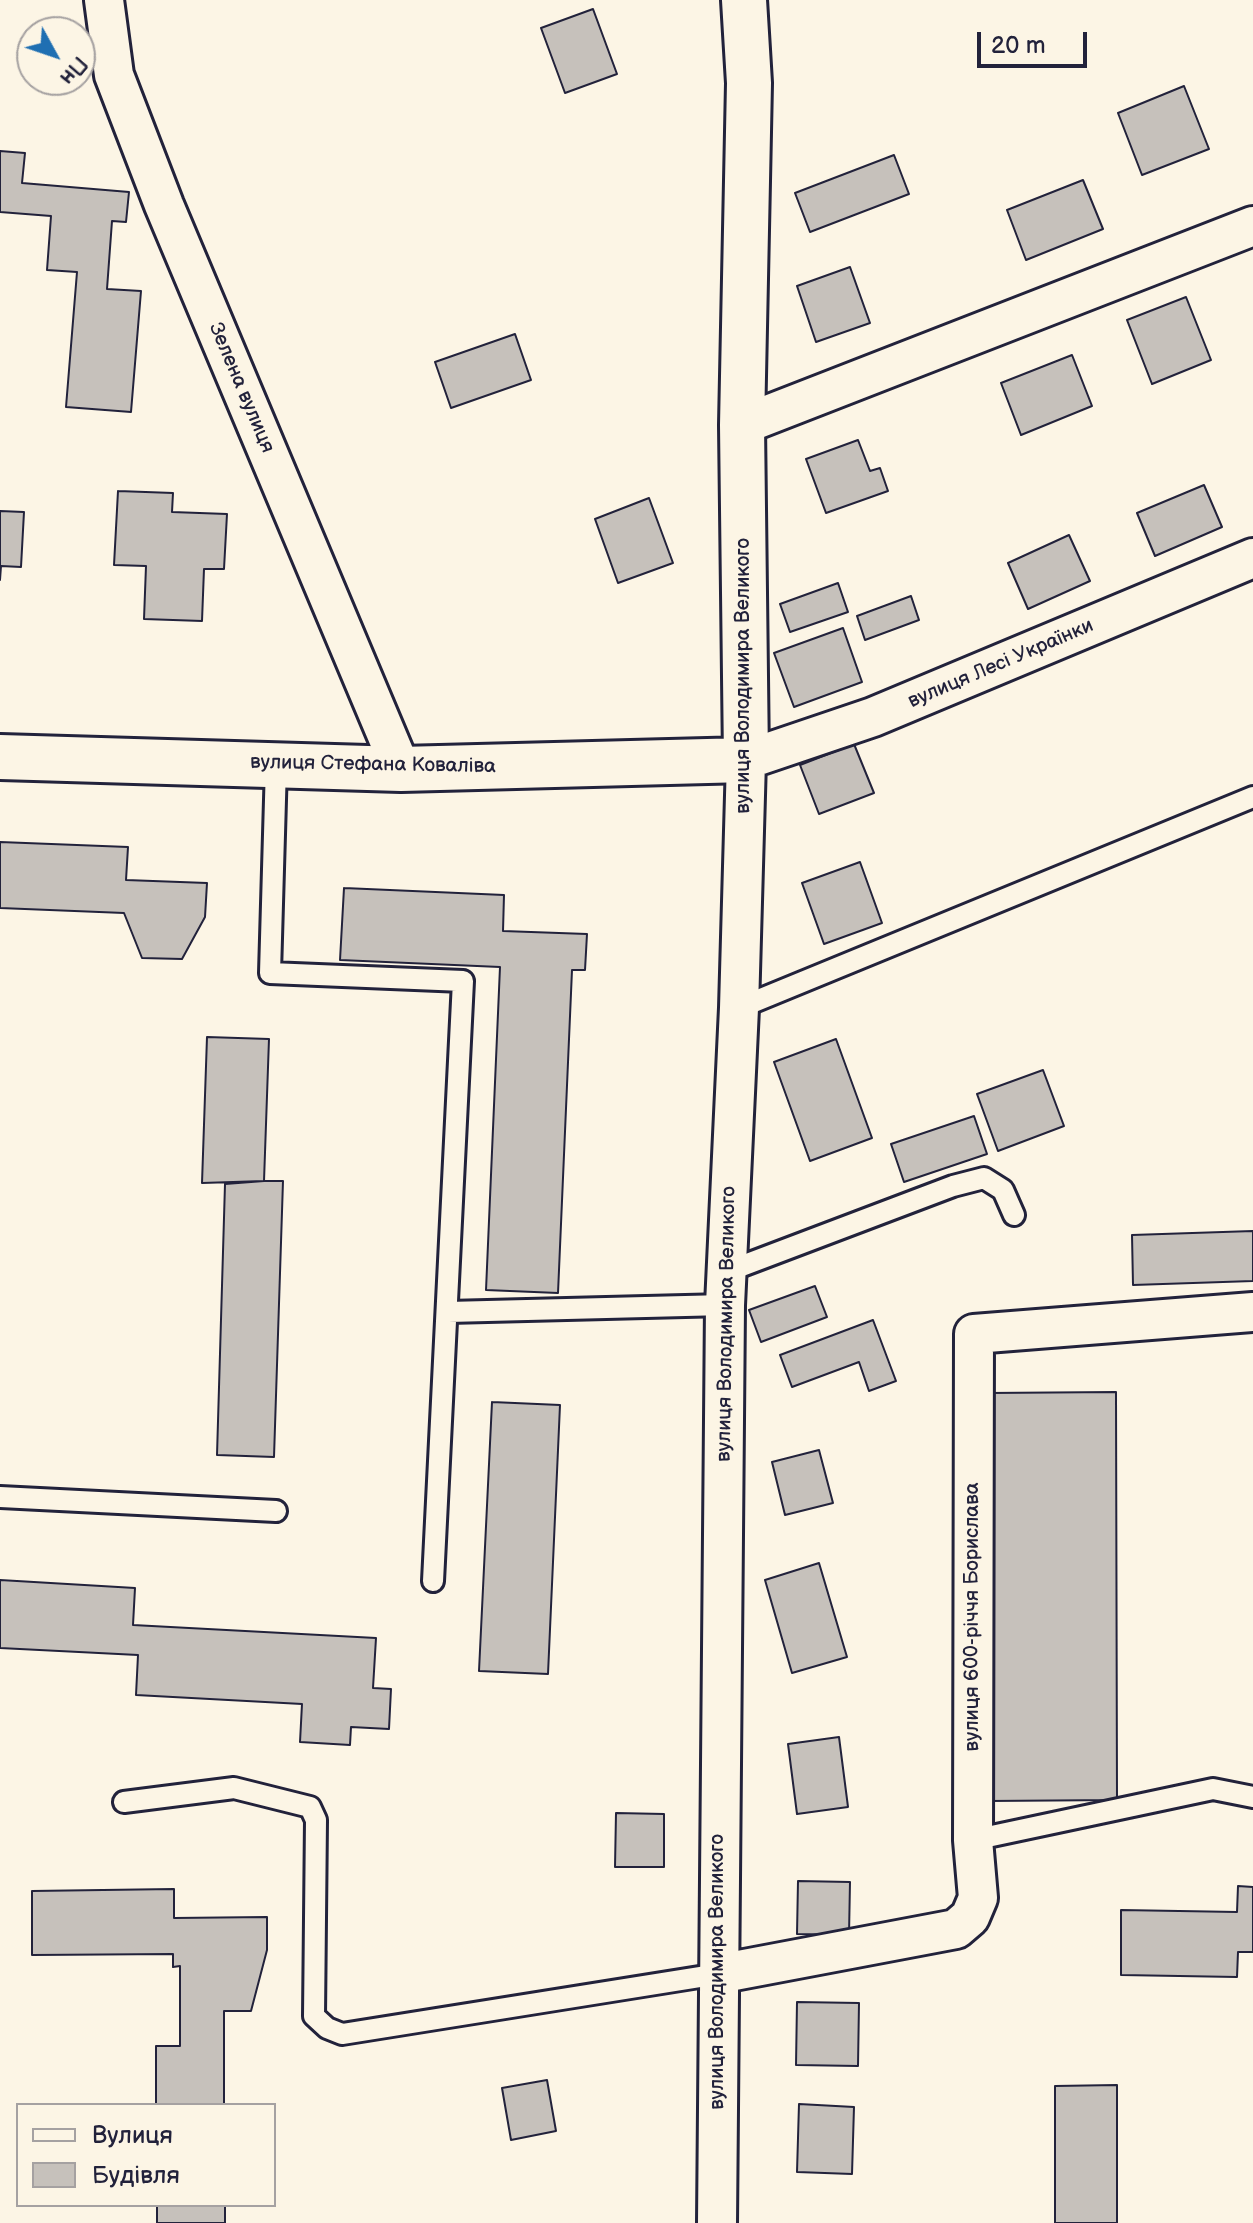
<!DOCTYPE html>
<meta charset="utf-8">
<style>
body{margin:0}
#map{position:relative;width:1253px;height:2223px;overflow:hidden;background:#fcf5e5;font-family:"Balsamiq Sans",sans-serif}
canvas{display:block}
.legend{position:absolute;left:16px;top:2103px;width:260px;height:104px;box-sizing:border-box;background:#fcf5e5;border:2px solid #a5a1a1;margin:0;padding:10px 14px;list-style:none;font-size:24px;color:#22223b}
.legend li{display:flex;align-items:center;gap:16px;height:40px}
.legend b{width:40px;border:2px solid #a5a1a1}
.north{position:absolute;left:16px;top:16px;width:80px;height:80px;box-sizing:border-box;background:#fcf5e5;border:2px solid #a5a1a1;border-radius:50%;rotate:130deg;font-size:22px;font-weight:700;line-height:32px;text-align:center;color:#22223b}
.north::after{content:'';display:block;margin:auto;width:28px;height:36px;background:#1f6fb2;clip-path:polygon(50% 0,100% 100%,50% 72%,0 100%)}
.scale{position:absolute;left:977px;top:32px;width:110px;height:36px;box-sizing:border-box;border:4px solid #22223b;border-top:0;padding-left:10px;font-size:24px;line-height:28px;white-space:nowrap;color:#22223b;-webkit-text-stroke:6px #fcf5e5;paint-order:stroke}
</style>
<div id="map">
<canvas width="1253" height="2223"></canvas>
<ul class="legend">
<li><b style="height:10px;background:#fcf5e5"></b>Вулиця</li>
<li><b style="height:22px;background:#c6c1bb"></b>Будівля</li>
</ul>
<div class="north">Пн</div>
<div class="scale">20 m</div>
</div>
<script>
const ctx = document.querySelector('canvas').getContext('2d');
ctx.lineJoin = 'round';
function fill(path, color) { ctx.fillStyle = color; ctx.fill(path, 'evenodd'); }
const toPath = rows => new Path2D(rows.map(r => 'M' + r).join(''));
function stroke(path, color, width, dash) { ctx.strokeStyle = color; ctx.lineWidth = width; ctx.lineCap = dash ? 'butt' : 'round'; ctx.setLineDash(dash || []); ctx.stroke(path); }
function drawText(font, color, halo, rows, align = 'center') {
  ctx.font = font + ' "Balsamiq Sans",sans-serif'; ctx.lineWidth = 7; ctx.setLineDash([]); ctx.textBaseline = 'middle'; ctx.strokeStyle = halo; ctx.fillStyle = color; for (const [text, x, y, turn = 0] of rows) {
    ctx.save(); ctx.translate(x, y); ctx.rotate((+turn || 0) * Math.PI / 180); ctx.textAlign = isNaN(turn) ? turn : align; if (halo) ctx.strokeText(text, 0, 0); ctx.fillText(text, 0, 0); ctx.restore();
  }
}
const building = toPath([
 [593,9,617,74,565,93,541,28,593,9],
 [1184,86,1209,149,1142,175,1118,113,1184,86],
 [0,151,25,153,22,183,129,192,126,222,112,221,107,289,141,291,131,412,66,407,77,272,47,270,51,216,0,212,0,151],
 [894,155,909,194,810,232,795,193,894,155],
 [1083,180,1103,229,1026,260,1007,210,1083,180],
 [850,267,870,323,816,342,797,286,850,267],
 [1186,297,1211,360,1152,384,1127,320,1186,297],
 [515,334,531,380,451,408,435,362,515,334],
 [1072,355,1092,406,1021,435,1001,383,1072,355],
 [858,440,870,471,880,468,888,491,826,513,806,459,858,440],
 [1204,485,1222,527,1155,556,1137,513,1204,485],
 [118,491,173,493,172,512,227,514,224,569,204,569,202,621,144,619,146,566,114,565,118,491],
 [649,498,673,563,618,583,595,519,649,498],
 [0,511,24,512,21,567,1,566,0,580,0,511],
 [1069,535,1090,581,1028,609,1008,563,1069,535],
 [838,583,848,612,790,632,780,604,838,583],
 [911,596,919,620,865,640,857,616,911,596],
 [843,628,862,682,794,707,774,653,843,628],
 [854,744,874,793,819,814,800,765,854,744],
 [0,842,128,847,126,880,207,883,205,917,182,959,142,958,124,913,0,908,0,842],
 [860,862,882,923,824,944,802,883,860,862],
 [344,888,504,895,503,931,587,934,585,970,572,970,558,1293,486,1290,500,967,340,960,344,888],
 [207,1037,269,1039,264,1181,202,1183,207,1037],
 [836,1039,872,1138,810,1161,774,1062,836,1039],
 [1043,1070,1064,1126,998,1151,977,1094,1043,1070],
 [974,1116,987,1154,904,1182,891,1144,974,1116],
 [264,1181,283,1181,274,1457,217,1455,225,1184,264,1181],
 [1253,1231,1253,1281,1133,1285,1132,1235,1253,1231],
 [815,1286,827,1317,761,1342,749,1310,815,1286],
 [873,1320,896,1381,869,1391,859,1362,792,1387,780,1355,873,1320],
 [1116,1392,1117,1800,988,1801,988,1393,1116,1392],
 [492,1402,560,1405,548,1674,479,1671,492,1402],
 [819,1450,833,1503,785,1515,772,1462,819,1450],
 [819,1563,847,1657,792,1673,765,1580,819,1563],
 [0,1580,135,1588,133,1625,376,1638,373,1688,391,1689,389,1729,351,1727,350,1745,300,1742,302,1704,136,1695,138,1655,0,1648,0,1580],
 [839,1737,848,1807,797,1814,788,1744,839,1737],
 [616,1813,664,1814,664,1867,615,1867,616,1813],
 [798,1881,850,1882,849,1935,797,1934,798,1881],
 [1238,1886,1253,1887,1253,1952,1238,1952,1237,1977,1121,1975,1121,1910,1237,1912,1238,1886],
 [174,1889,174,1918,267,1917,267,1950,251,2011,224,2011,224,2105,156,2105,156,2046,180,2046,180,1966,173,1967,173,1954,32,1955,32,1891,174,1889],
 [797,2002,859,2003,858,2066,796,2065,797,2002],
 [547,2080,556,2131,511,2140,502,2088,547,2080],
 [1117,2085,1117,2223,1055,2223,1055,2086,1117,2085],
 [799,2104,854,2107,852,2174,797,2172,799,2104],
 [157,2205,225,2205,225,2223,157,2223,157,2205]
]);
const lane = toPath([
 [276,765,270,973,463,981,433,1581],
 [739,1008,1253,797],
 [726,1272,953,1186,984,1178,1003,1190,1014,1215],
 [448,1312,725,1305],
 [0,1497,276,1511],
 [124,1802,234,1788,310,1807,316,1820,314,2016,327,2028,342,2034,718,1974],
 [973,1840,1213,1789,1253,1797]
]);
const street = toPath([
 [104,0,114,75,164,205,401,769],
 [742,425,1253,226],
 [718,1974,956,1929,970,1917,978,1898,973,1840,974,1334,1253,1312],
 [717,2223,725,1305,739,1008,746,760,873,717,1253,558]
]);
const secondary = toPath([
 [0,757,401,769,746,760,742,425,749,83,744,0]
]);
const streetNames = [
 ["Зелена вулиця",241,388,67],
 ["вулиця Лесі Українки",1001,664,-23],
 ["вулиця Володимира Великого",744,676,-90],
 ["вулиця Стефана Коваліва",373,765,1],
 ["вулиця Володимира Великого",727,1324,-89],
 ["вулиця 600-річчя Борислава",973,1617,-90],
 ["вулиця Володимира Великого",718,1972,-90]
];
fill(building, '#c6c1bb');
stroke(building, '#22223b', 2);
stroke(lane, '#22223b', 26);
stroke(street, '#22223b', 44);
stroke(secondary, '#22223b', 50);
stroke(lane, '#fcf5e5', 20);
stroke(street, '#fcf5e5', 38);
stroke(secondary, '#fcf5e5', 44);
drawText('20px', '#22223b', '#fcf5e5', streetNames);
</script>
